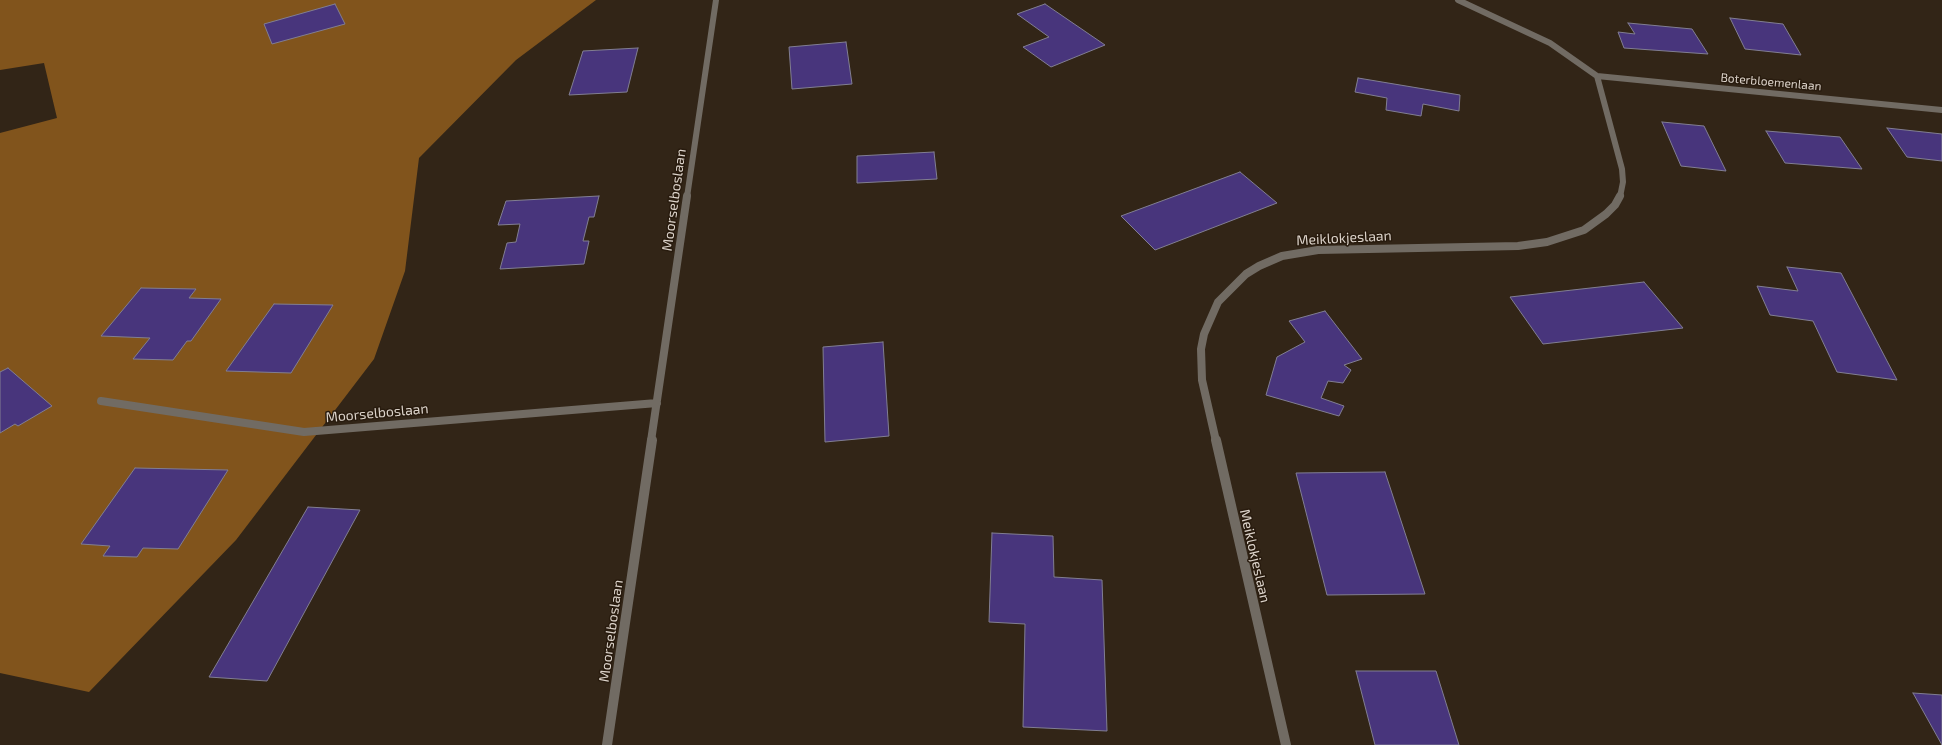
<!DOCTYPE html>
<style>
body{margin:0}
canvas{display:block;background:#322517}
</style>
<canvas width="1942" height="745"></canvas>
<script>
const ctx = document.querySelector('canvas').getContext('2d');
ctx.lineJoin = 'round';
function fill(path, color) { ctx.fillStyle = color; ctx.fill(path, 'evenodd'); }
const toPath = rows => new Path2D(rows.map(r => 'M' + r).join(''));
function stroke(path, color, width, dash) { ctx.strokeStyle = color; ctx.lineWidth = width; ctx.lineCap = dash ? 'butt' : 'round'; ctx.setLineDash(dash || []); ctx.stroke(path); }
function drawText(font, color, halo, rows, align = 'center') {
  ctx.font = font + ' "Exo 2",sans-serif'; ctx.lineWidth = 3; ctx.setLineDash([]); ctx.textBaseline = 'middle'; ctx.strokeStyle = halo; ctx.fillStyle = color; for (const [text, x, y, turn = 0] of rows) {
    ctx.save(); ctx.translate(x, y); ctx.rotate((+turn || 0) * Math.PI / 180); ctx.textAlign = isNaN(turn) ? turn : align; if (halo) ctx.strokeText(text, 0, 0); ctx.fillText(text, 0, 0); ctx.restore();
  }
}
const forest = toPath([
 [0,0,596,0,516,60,419,158,405,271,374,359,236,540,89,692,0,673,0,133,57,118,44,63,0,70]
]);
const building = toPath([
 [335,4,345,24,272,44,264,24,335,4],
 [1045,4,1105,45,1051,67,1023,47,1049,37,1017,14,1045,4],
 [1730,18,1783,24,1801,55,1745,49,1730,18],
 [1628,23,1692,29,1708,54,1624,48,1618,32,1635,34,1628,23],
 [846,42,852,84,792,89,789,47,846,42],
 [638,48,627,92,569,95,583,51,638,48],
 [1358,78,1460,95,1459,111,1423,104,1421,116,1386,110,1387,98,1355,92,1358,78],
 [1662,122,1704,126,1726,171,1681,166,1662,122],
 [1887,128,1942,134,1942,161,1907,157,1887,128],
 [1766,131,1840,137,1862,169,1785,163,1766,131],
 [934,152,937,179,857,183,857,156,934,152],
 [1240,172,1277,203,1155,250,1121,216,1240,172],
 [599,196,594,217,589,217,583,241,589,241,584,264,500,269,507,243,516,242,520,224,498,225,506,201,599,196],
 [1787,267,1841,273,1897,380,1837,372,1813,321,1770,315,1757,286,1798,291,1787,267],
 [1644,282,1683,328,1543,344,1510,297,1644,282],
 [141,288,196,289,189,298,221,299,191,341,187,341,173,360,133,359,150,338,101,336,141,288],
 [274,304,333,305,291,373,226,371,274,304],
 [1325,311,1362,359,1344,365,1351,370,1343,383,1328,381,1321,398,1344,406,1339,416,1266,395,1277,357,1305,342,1289,321,1325,311],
 [883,342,889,436,825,442,823,347,883,342],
 [8,368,52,406,18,426,15,424,0,433,0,372,8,368],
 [135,468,228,470,178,549,143,548,137,557,103,556,110,546,81,544,135,468],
 [1385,472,1425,594,1327,595,1296,473,1385,472],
 [308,507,360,510,267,681,209,677,308,507],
 [992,533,1053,536,1054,577,1102,580,1107,731,1023,727,1025,624,989,622,992,533],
 [1356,671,1436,671,1459,745,1375,745,1356,671],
 [1913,693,1942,695,1942,745,1913,693]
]);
const streetFar2 = toPath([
 [1458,0,1550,43,1597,76,1622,169,1623,182,1620,197],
 [1597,76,1942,110],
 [687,197,716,0]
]);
const streetFar1 = toPath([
 [101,401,304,432,657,403],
 [651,441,687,196],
 [1216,441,1202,380,1201,349,1204,334,1218,302,1246,274,1259,266,1282,256,1318,250,1518,246,1547,242,1584,230,1606,214,1615,205,1620,196]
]);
const street = toPath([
 [1216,440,1286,745],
 [607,745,652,440]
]);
const farStreetnames = [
 ["Boterbloemenlaan",1771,82,5]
];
const streetNames = [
 ["Moorselboslaan",674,200,-82],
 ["Meiklokjeslaan",1344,238,-3],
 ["Moorselboslaan",377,413,-5],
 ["Meiklokjeslaan",1255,556,77],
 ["Moorselboslaan",611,631,-82]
];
fill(forest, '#81541c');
fill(building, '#48357c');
stroke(building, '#817e92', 1);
stroke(streetFar2, '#716b63', 6);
stroke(streetFar1, '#716b63', 8);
stroke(street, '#716b63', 10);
drawText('12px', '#ddd4cb', '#281b0e', farStreetnames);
drawText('14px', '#ddd4cb', '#281b0e', streetNames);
</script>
